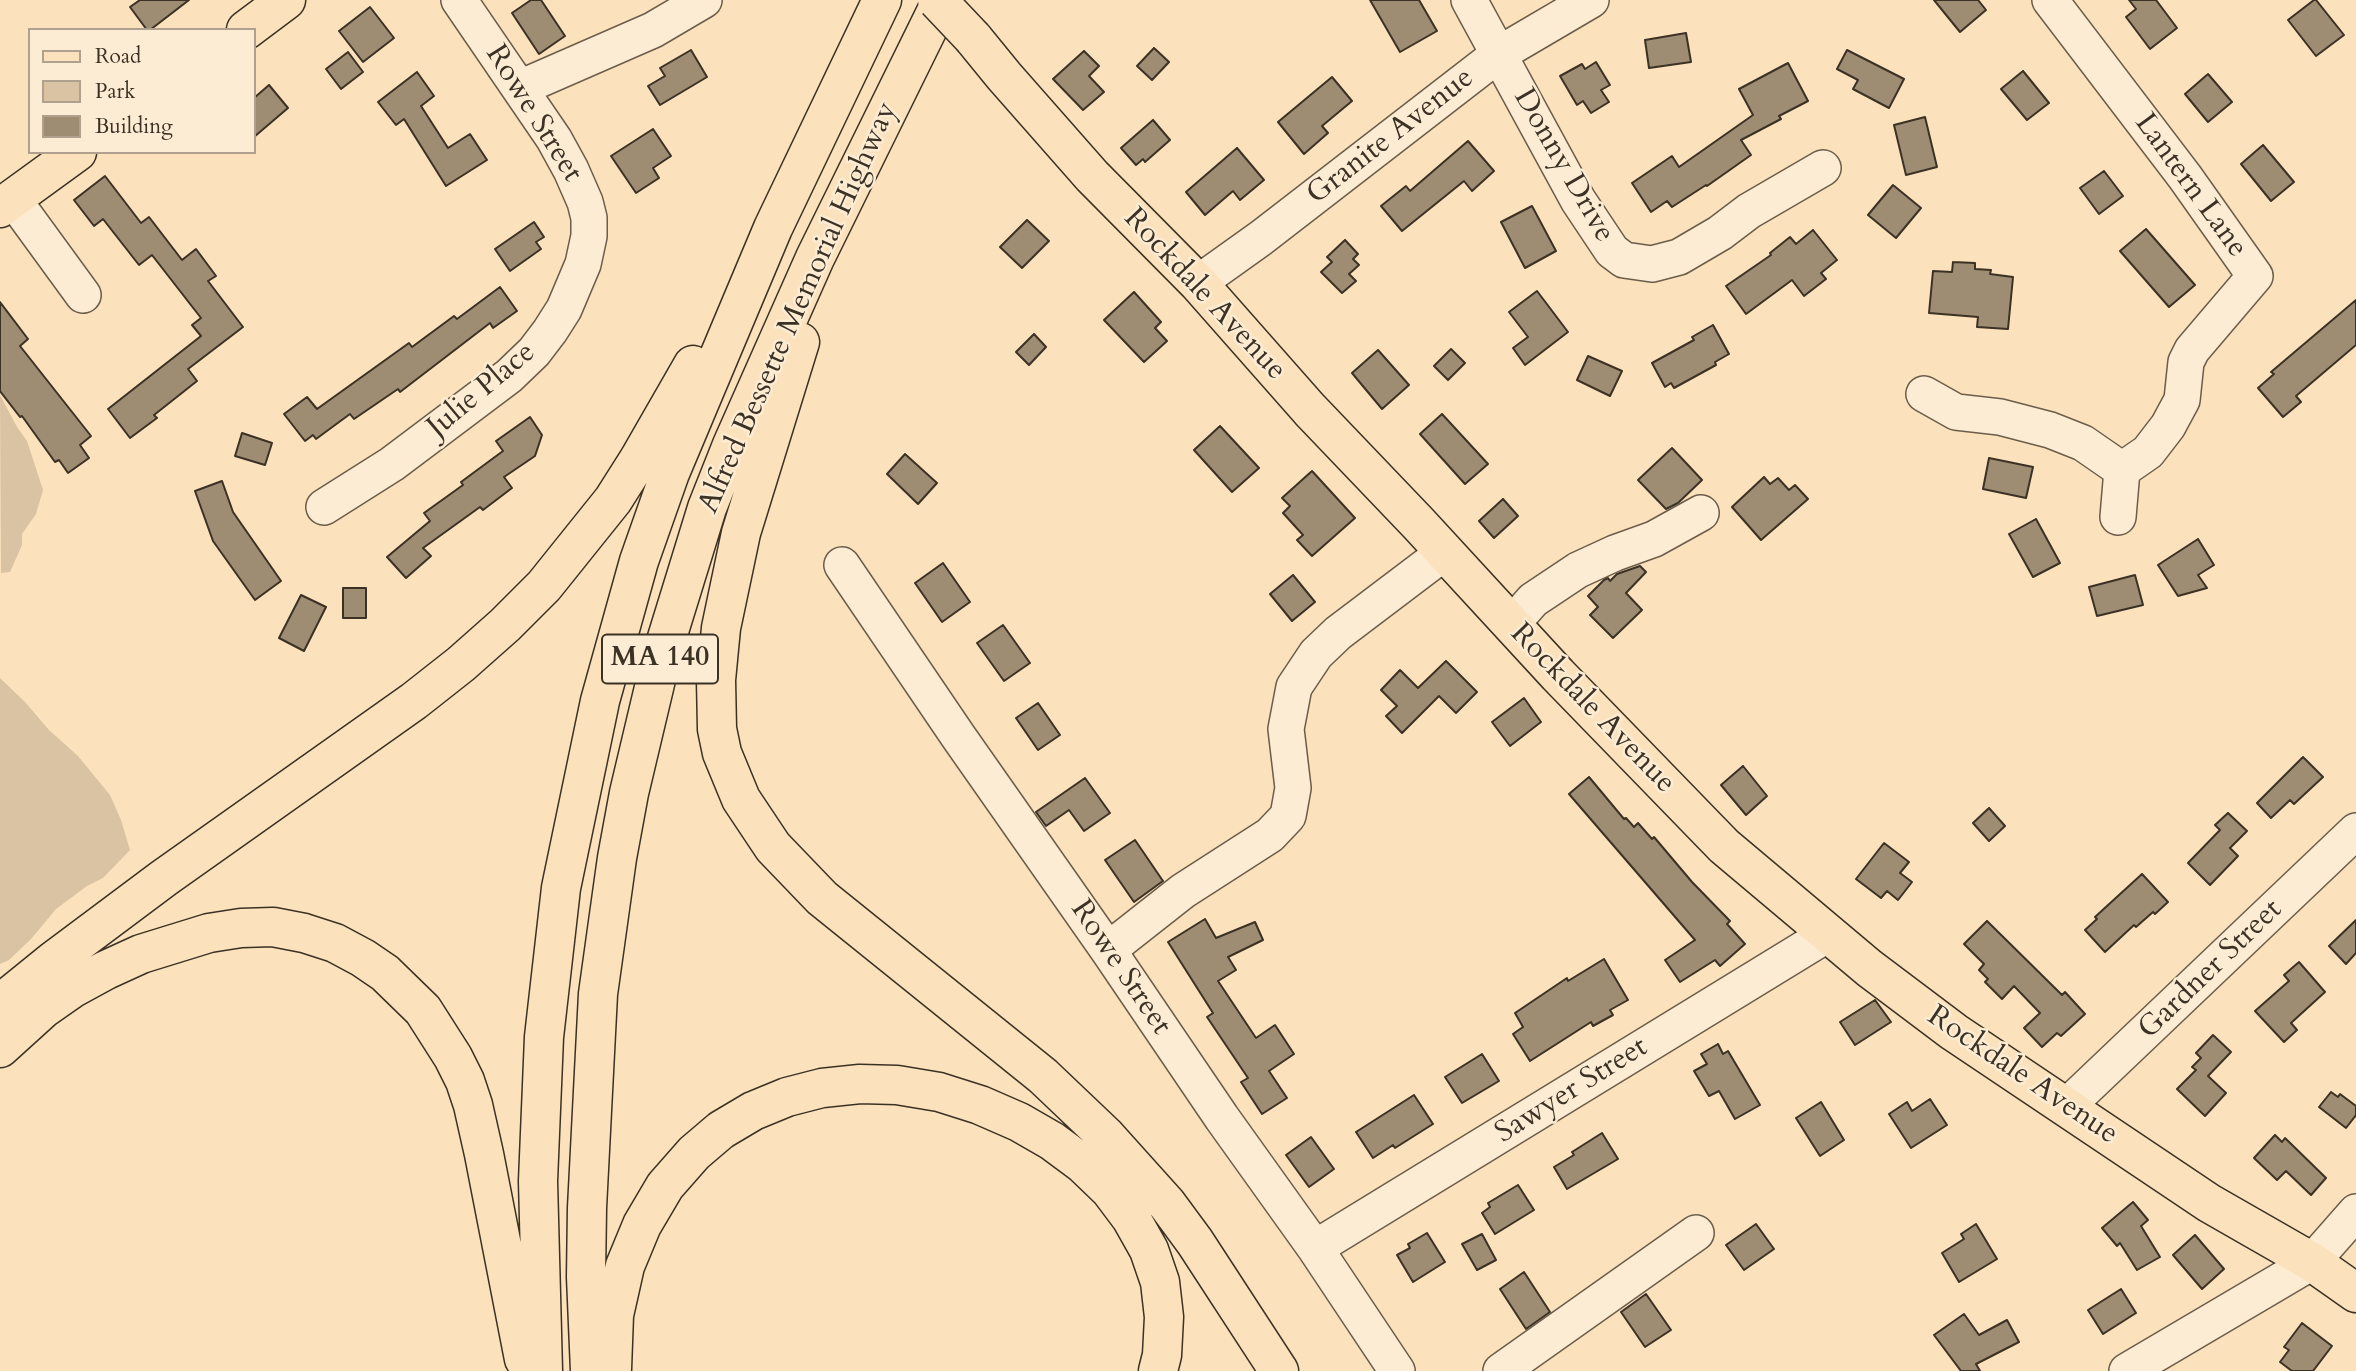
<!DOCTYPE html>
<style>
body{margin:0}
#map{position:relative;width:2356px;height:1371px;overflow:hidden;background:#fbe1bc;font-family:Cardo,serif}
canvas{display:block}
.legend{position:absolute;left:28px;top:28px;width:228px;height:126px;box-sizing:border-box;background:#fcecd3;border:2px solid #afa18d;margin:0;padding:9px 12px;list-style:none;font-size:21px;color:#3b3124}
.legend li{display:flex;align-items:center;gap:14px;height:35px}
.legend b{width:35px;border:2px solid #afa18d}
</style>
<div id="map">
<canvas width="2356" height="1371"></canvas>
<ul class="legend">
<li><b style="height:9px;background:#fbe1bc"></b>Road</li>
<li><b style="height:19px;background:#dac3a2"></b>Park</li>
<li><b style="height:19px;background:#9f8d73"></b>Building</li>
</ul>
</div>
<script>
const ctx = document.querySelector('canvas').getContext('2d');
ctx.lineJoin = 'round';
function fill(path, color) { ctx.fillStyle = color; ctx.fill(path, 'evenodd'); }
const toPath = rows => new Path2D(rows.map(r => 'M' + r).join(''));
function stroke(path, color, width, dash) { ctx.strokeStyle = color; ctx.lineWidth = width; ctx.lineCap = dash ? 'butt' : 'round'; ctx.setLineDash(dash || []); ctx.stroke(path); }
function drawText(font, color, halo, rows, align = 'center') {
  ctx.font = font + ' Cardo,serif'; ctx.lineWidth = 5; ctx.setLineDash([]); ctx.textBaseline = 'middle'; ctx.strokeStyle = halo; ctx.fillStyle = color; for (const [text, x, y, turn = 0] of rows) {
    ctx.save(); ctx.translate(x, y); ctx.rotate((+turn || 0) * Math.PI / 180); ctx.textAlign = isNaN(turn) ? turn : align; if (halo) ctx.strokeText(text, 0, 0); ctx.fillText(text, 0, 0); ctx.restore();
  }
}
const green = toPath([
 [0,395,17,427,27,441,43,490,36,514,22,534,22,545,10,572,1,573],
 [0,678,25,702,49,730,78,756,110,795,121,820,130,850,103,878,87,886,56,909,31,939,9,960,0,964]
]);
const building = toPath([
 [140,0,189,0,150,30,147,30,130,7,140,0],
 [531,0,541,0,565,36,539,54,512,13,531,0],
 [1370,0,1419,0,1437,31,1400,52,1370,0],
 [1934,0,1978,0,1986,10,1960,32,1934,0],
 [2129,0,2156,0,2177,28,2150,49,2126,17,2136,9,2129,0],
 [2314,0,2316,0,2344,35,2316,56,2288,20,2314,0],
 [370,7,394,38,363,62,339,31,370,7],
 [1686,33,1691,62,1649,68,1645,40,1686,33],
 [1154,48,1169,62,1152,80,1137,66,1154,48],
 [691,50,707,77,660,105,648,86,665,76,660,68,691,50],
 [1847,50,1904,79,1889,108,1853,89,1858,80,1837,69,1847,50],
 [1084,51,1099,66,1089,76,1104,92,1083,110,1053,79,1084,51],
 [348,52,363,72,341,89,326,69,348,52],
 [1596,62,1610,85,1601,90,1609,102,1591,113,1583,101,1577,105,1560,76,1582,64,1585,69,1596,62],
 [1788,63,1808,101,1779,116,1781,119,1741,140,1751,155,1707,186,1706,185,1672,207,1667,201,1651,212,1632,183,1672,156,1679,167,1753,115,1739,89,1788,63],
 [2023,71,2049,103,2027,120,2001,89,2023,71],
 [417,72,434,96,421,106,448,148,470,134,487,160,446,186,404,119,396,125,378,102,417,72],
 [2208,74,2232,102,2208,122,2185,94,2208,74],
 [1332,77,1352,101,1322,126,1328,133,1304,154,1278,122,1332,77],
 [269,85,288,108,254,137,254,98,269,85],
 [1925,117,1937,167,1906,175,1894,125,1925,117],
 [1153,120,1170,140,1145,162,1143,159,1136,165,1121,148,1153,120],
 [653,129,671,156,653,168,659,178,636,193,611,156,653,129],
 [1468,141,1494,171,1472,191,1464,181,1402,231,1381,206,1406,186,1410,191,1468,141],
 [2263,145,2294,182,2271,201,2241,164,2263,145],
 [1237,148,1264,180,1240,200,1233,191,1205,215,1186,192,1237,148],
 [2104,171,2123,196,2099,214,2080,188,2104,171],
 [105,176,141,223,149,217,182,260,196,249,216,276,208,281,243,327,188,369,197,381,154,415,157,418,130,438,108,409,201,336,192,325,201,318,152,255,139,265,103,219,94,226,74,200,105,176],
 [1893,185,1921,208,1896,238,1868,215,1893,185],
 [1532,206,1556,251,1525,268,1501,222,1532,206],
 [1027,220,1049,241,1022,268,1000,247,1027,220],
 [534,222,544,237,536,242,541,249,510,271,495,249,534,222],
 [2146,229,2195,285,2169,307,2120,251,2146,229],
 [1813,230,1837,260,1821,273,1826,279,1804,296,1792,280,1746,314,1726,286,1771,255,1770,253,1790,237,1796,244,1813,230],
 [1345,240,1358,254,1353,259,1359,265,1349,274,1356,281,1342,293,1321,272,1332,262,1327,257,1345,240],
 [1953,262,1975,263,1975,269,1991,270,1990,274,2013,277,2008,329,1977,327,1978,317,1929,313,1933,271,1952,272,1953,262],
 [500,287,517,311,493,328,490,323,400,392,398,389,354,419,350,414,316,439,313,435,305,441,284,414,307,397,317,409,409,343,412,347,454,316,457,319,500,287],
 [1537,291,1568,332,1525,365,1513,348,1528,337,1509,312,1537,291],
 [1134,292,1161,322,1155,328,1167,341,1144,362,1104,320,1134,292],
 [2356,300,2356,345,2296,396,2301,402,2283,417,2258,388,2274,374,2271,372,2356,300],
 [0,302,28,339,20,346,91,436,80,445,89,458,68,473,59,460,55,462,22,416,20,417,0,391,0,302],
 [1713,325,1729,354,1715,362,1716,365,1674,388,1671,383,1665,387,1652,363,1694,340,1692,337,1713,325],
 [1034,334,1046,347,1029,365,1016,352,1034,334],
 [1451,349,1465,363,1448,380,1434,366,1451,349],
 [1378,350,1409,385,1382,409,1352,373,1378,350],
 [1588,356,1622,371,1610,396,1577,380,1588,356],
 [1442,414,1488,464,1465,484,1420,434,1442,414],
 [530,417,542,435,535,456,504,477,512,488,483,510,480,507,423,548,431,556,406,578,387,557,430,521,424,513,463,485,461,482,503,451,496,441,530,417],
 [1220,426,1259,468,1232,492,1194,450,1220,426],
 [242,433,272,443,265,465,235,456,242,433],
 [1672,448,1702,480,1678,503,1666,509,1638,480,1672,448],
 [905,454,937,483,918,504,887,474,905,454],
 [1989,458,2033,467,2026,498,1983,489,1989,458],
 [1312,471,1355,518,1312,556,1297,540,1303,535,1283,513,1290,506,1282,498,1312,471],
 [1764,477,1770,484,1778,478,1789,490,1795,485,1808,499,1761,540,1732,507,1764,477],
 [222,481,233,512,281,581,255,600,213,541,195,491,222,481],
 [1503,499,1518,516,1494,538,1479,521,1503,499],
 [2036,519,2060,563,2033,577,2009,534,2036,519],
 [2198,539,2214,565,2198,575,2207,588,2178,596,2158,565,2198,539],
 [943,563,970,602,942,622,915,583,943,563],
 [1640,566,1646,572,1626,593,1642,610,1613,638,1590,615,1598,607,1588,596,1604,580,1608,578,1610,581,1617,574,1640,566],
 [1293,575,1315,602,1292,621,1270,594,1293,575],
 [2135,575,2143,605,2097,616,2089,587,2135,575],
 [343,588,366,588,366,618,343,618,343,588],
 [301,595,326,607,304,651,279,638,301,595],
 [1003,625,1030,663,1004,681,977,643,1003,625],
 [1446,661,1477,692,1456,713,1439,696,1402,733,1386,716,1397,706,1381,690,1400,670,1418,688,1446,661],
 [1524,698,1541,722,1510,746,1492,722,1524,698],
 [1038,703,1060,735,1038,750,1016,718,1038,703],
 [2303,757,2323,777,2294,804,2290,800,2271,818,2257,803,2303,757],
 [1743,766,1767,796,1746,815,1721,785,1743,766],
 [1589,777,1624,819,1626,818,1634,827,1638,823,1652,839,1654,837,1692,882,1730,921,1727,924,1745,944,1720,966,1715,960,1680,982,1665,960,1695,940,1569,794,1589,777],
 [1085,778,1110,813,1084,831,1069,810,1046,826,1036,812,1085,778],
 [1989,808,2005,826,1989,841,1973,823,1989,808],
 [2228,813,2247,831,2230,848,2238,856,2210,885,2188,863,2220,830,2215,825,2228,813],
 [1135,840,1163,881,1134,902,1105,860,1135,840],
 [1884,843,1909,862,1900,873,1912,882,1898,900,1887,891,1881,898,1856,879,1884,843],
 [2142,874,2168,902,2155,914,2153,912,2136,927,2134,925,2105,952,2085,930,2097,919,2095,917,2142,874],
 [1205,919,1216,938,1255,922,1263,940,1228,957,1236,970,1218,981,1256,1038,1275,1025,1294,1054,1269,1071,1287,1098,1262,1114,1241,1082,1248,1078,1207,1017,1213,1013,1168,942,1205,919],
 [2356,920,2356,953,2346,964,2329,946,2356,920],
 [1987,921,2062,995,2065,992,2085,1014,2061,1036,2057,1033,2042,1047,2024,1028,2040,1013,2014,986,2002,999,1985,982,1988,979,1979,970,1984,964,1964,944,1987,921],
 [1604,959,1628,1000,1610,1010,1613,1015,1593,1026,1591,1022,1530,1061,1513,1034,1523,1027,1515,1013,1567,978,1568,981,1604,959],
 [2299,962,2325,992,2291,1023,2297,1030,2284,1042,2255,1011,2289,981,2284,975,2299,962],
 [1875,1000,1891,1022,1855,1045,1840,1022,1875,1000],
 [2213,1035,2231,1052,2208,1076,2226,1093,2205,1116,2177,1089,2196,1070,2192,1067,2201,1058,2196,1053,2213,1035],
 [1718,1044,1723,1054,1728,1051,1760,1105,1735,1119,1719,1091,1709,1096,1694,1071,1707,1064,1701,1054,1718,1044],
 [1482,1054,1499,1081,1462,1103,1445,1077,1482,1054],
 [2331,1092,2338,1097,2340,1094,2356,1106,2356,1115,2346,1128,2319,1107,2331,1092],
 [1414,1095,1433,1124,1395,1148,1393,1145,1373,1158,1356,1132,1414,1095],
 [1930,1099,1947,1125,1911,1148,1889,1114,1907,1102,1912,1111,1930,1099],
 [1821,1102,1844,1140,1820,1156,1796,1118,1821,1102],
 [1602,1133,1618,1159,1567,1189,1554,1167,1574,1155,1572,1152,1602,1133],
 [2275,1135,2282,1142,2285,1138,2326,1178,2311,1195,2286,1171,2277,1180,2254,1158,2275,1135],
 [1311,1137,1334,1169,1309,1187,1286,1155,1311,1137],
 [1518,1185,1534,1210,1495,1234,1482,1213,1490,1207,1488,1203,1518,1185],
 [2133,1202,2148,1220,2141,1226,2160,1257,2137,1270,2120,1243,2117,1246,2102,1228,2133,1202],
 [1756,1224,1774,1249,1744,1270,1726,1245,1756,1224],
 [1976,1224,1997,1259,1959,1282,1942,1253,1964,1239,1961,1234,1976,1224],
 [1427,1233,1445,1262,1413,1282,1397,1255,1410,1248,1408,1244,1427,1233],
 [1482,1234,1496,1260,1477,1270,1462,1244,1482,1234],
 [2195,1235,2224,1269,2202,1289,2173,1255,2195,1235],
 [1524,1272,1550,1312,1526,1329,1500,1289,1524,1272],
 [2121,1289,2136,1313,2103,1334,2088,1310,2121,1289],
 [1646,1294,1671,1330,1645,1347,1621,1312,1646,1294],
 [1964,1314,1979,1335,2007,1320,2019,1342,1976,1364,1980,1371,1961,1371,1934,1335,1964,1314],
 [2302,1323,2332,1346,2313,1371,2292,1371,2280,1362,2289,1350,2284,1347,2302,1323]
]);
const minor = toPath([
 [1469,0,1578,200,1612,251,1624,260,1652,264,1679,257,1720,233,1749,211,1823,168],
 [520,88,653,30,704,0],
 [13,199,83,295],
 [1198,283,1261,238,1499,54,1591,0],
 [1924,394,1956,412,2000,417,2050,430,2083,443,2122,470,2148,452,2168,426,2182,400,2186,362,2192,350,2255,276,2185,177,2050,0],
 [324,507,392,464,509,376,534,352,550,331,564,309,583,264,589,236,589,218,585,202,571,170,554,139,459,0],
 [2118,517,2122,470],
 [842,565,958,736,1108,950,1222,1118,1315,1248,1397,1371],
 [1511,625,1533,600,1578,570,1615,553,1654,539,1701,513],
 [1108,950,1183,891,1270,835,1288,816,1293,788,1286,729,1294,687,1316,654,1338,633,1445,552],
 [2066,1107,2356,831],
 [1315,1248,1828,934],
 [1501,1371,1696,1233],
 [2127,1371,2312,1262,2356,1212]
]);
const major = toPath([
 [246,30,286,0],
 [973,38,1004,76,1092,176,1198,283,1310,410,1419,524,1558,675,1724,846,1869,968,1954,1032,2209,1203,2312,1262,2356,1293],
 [0,208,77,152]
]);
const highway = toPath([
 [800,342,741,533,721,628,716,680,717,729,722,753,741,799,773,847,822,898,1043,1076,1105,1135,1167,1204,1195,1242,1279,1371],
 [0,1004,53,961,164,878,414,701,461,664,505,625,544,586,613,500,639,459,693,365],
 [0,1048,43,1009,73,988,106,970,141,954,209,933,241,928,273,927,304,933,335,943,363,958,385,973,423,1010,453,1057,465,1081,473,1105,484,1154,524,1359],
 [612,1369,614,1315,625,1266,642,1225,665,1186,694,1153,721,1130,753,1111,787,1097,822,1088,860,1084,897,1085,939,1092,980,1105,1019,1122,1052,1141,1083,1164,1110,1190,1131,1218,1149,1250,1160,1282,1164,1317,1162,1355,1158,1371],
 [543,1371,538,1181,544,1037,561,888,600,701,639,561,670,473,773,228,882,0],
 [590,1371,586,1277,587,1208,598,994,617,858,629,793,662,654,707,508,732,445,815,258,942,0]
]);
const majorBridge = toPath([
 [937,0,973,38]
]);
const shields = [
 [660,659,116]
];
const shieldNames = [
 ["MA 140",660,659]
];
const streetNames = [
 ["Rowe Street",533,114,58],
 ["Granite Avenue",1391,137,-38],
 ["Donny Drive",1563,166,60],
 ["Lantern Lane",2190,186,54],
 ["Rockdale Avenue",1204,295,47],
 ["Alfred Bessette Memorial Highway",799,308,-66],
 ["Julie Place",482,391,-40],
 ["Rockdale Avenue",1592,709,46],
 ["Rowe Street",1120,968,56],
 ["Gardner Street",2211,970,-44],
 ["Rockdale Avenue",2022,1076,34],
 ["Sawyer Street",1572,1091,-32]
];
fill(green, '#dac3a2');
fill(building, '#9f8d73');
stroke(building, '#3b3124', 2);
stroke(minor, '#6b5d4a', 38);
stroke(major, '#3b3124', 41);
stroke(highway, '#3b3124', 41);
stroke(minor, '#fcecd3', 35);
stroke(major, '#fbe1bc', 38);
stroke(highway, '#fbe1bc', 38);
stroke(majorBridge, '#3b3124', 41, []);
stroke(majorBridge, '#fbe1bc', 38);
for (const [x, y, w] of shields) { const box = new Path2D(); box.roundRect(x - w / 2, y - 24.5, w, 49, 5); ctx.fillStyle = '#fcecd3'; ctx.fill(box); stroke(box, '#3b3124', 2); }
drawText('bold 28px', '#3b3124', null, shieldNames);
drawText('30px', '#3b3124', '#fcecd3', streetNames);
</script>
